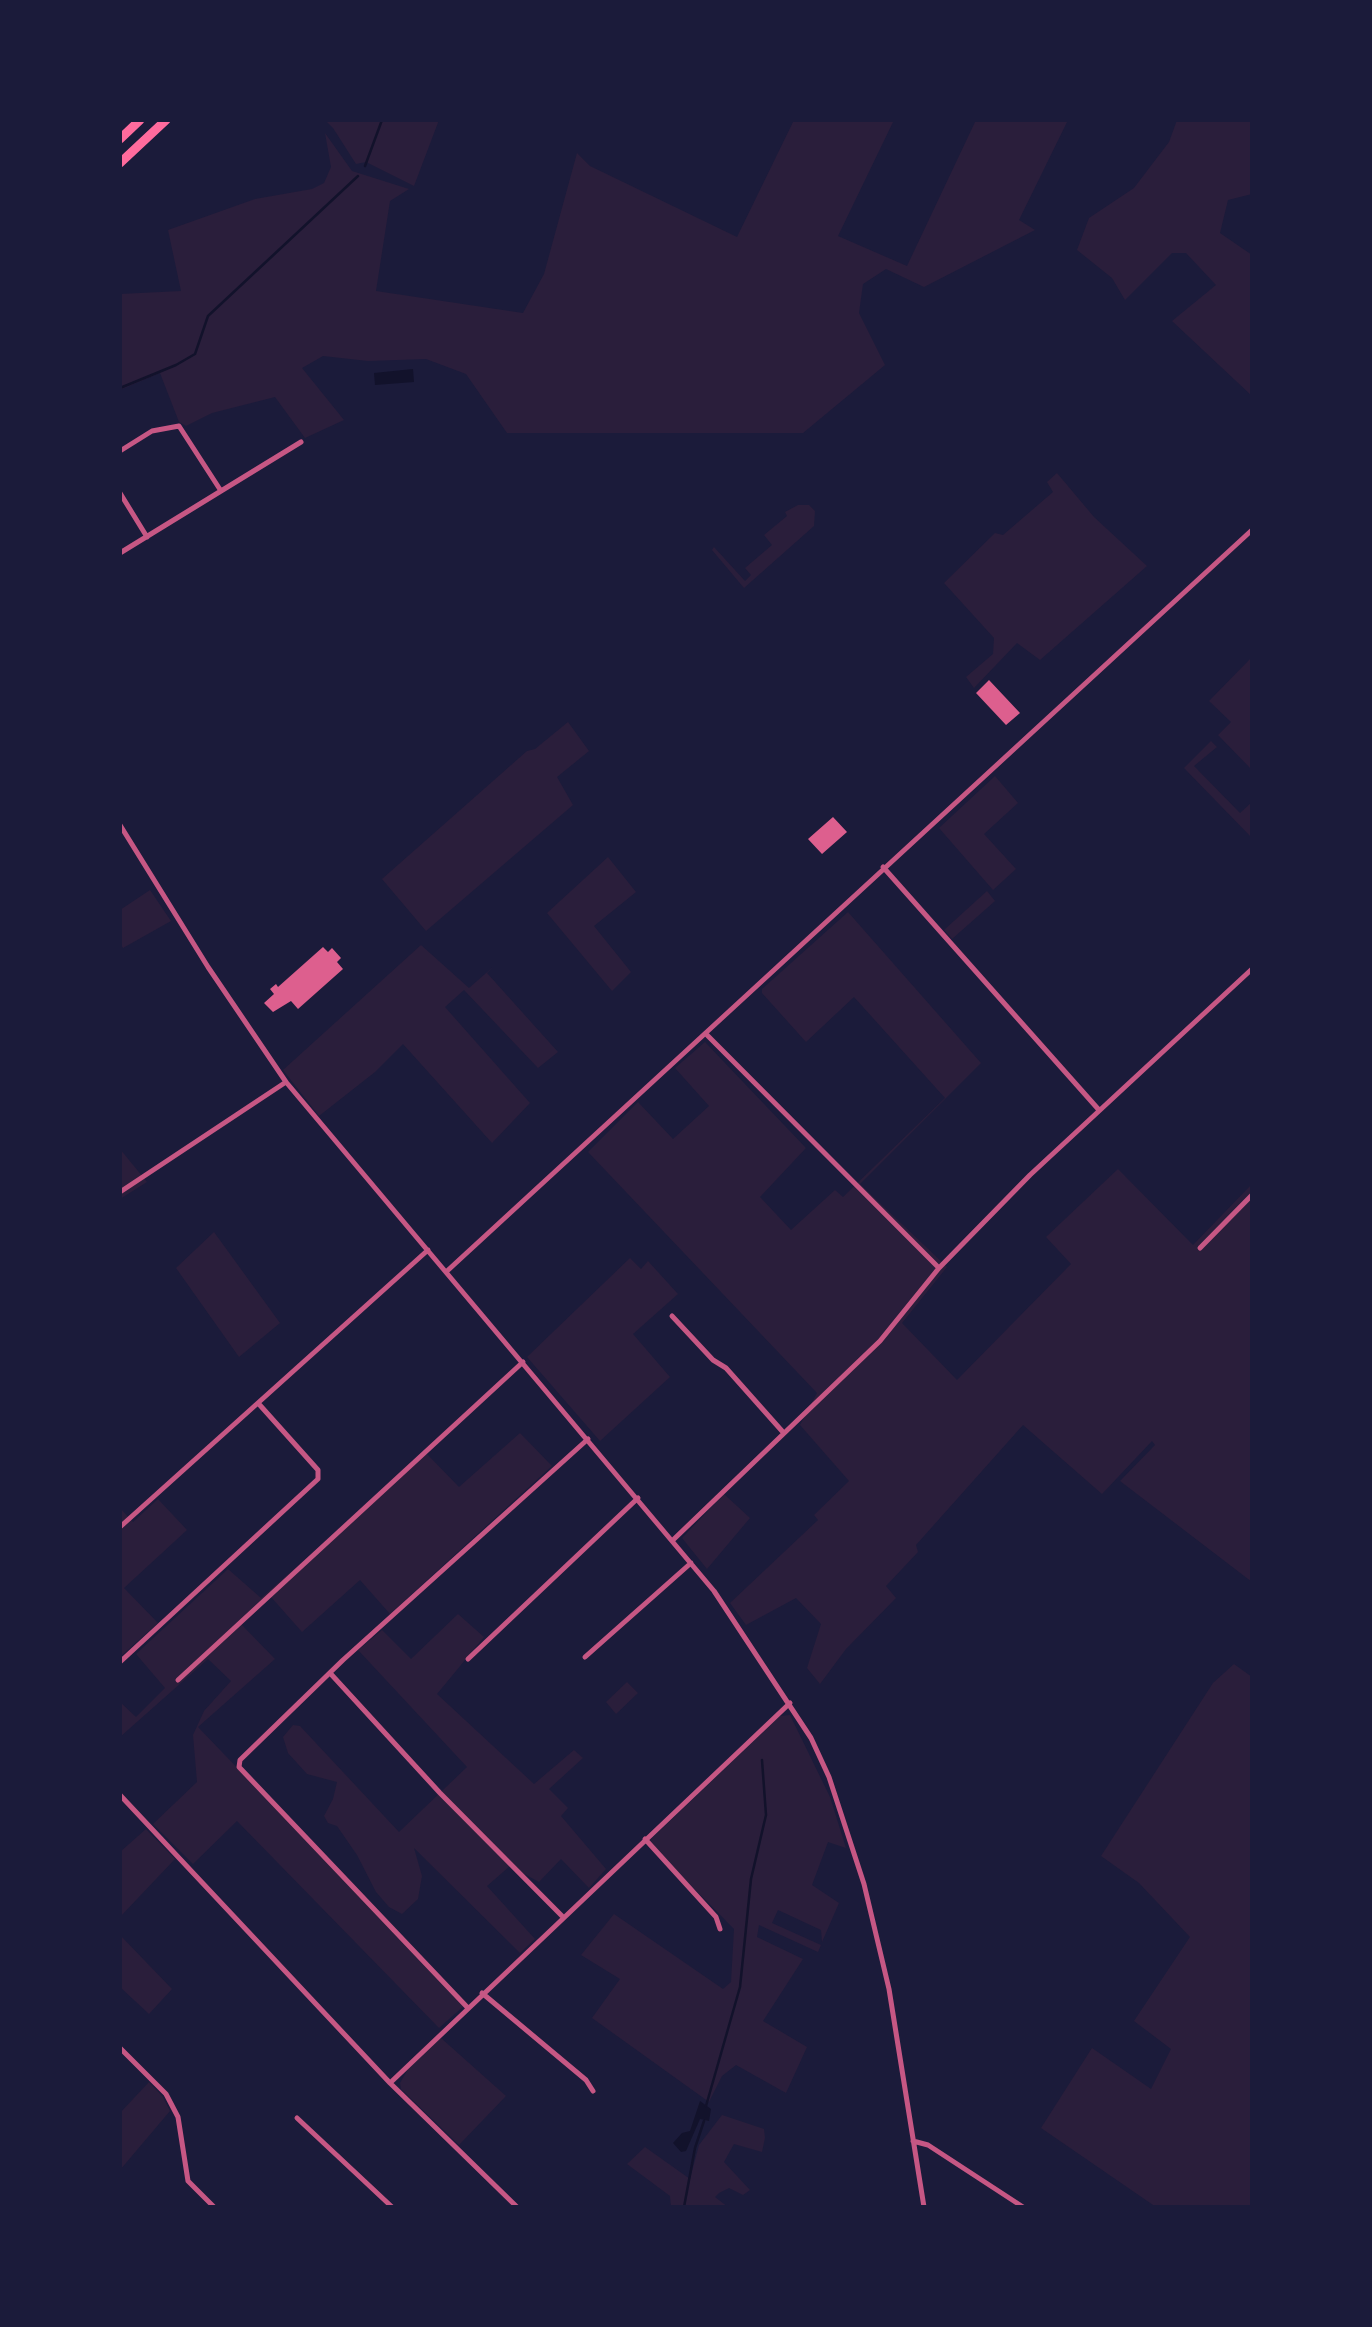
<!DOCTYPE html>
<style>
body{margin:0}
#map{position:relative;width:1372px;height:2327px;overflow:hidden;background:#1b1b3a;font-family:Quicksand,sans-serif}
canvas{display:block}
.frame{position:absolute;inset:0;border:122px solid #1b1b3a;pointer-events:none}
</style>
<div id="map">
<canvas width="1372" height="2327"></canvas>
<div class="frame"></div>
</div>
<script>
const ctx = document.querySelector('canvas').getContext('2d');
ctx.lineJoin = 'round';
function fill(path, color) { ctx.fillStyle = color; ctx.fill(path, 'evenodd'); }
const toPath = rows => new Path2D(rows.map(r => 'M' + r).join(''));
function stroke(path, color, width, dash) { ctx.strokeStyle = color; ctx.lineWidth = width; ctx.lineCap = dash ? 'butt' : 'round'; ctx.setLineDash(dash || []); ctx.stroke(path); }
const green = toPath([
 [325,120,439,120,414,186,366,162,356,164,333,128],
 [794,120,894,120,838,236,907,266,976,120,1068,120,1019,220,1035,230,924,287,886,269,863,284,859,313,885,365,803,433,507,433,466,374,426,359,368,361,323,356,302,368,344,420,305,438,275,397,212,413,186,426,179,422,160,373,120,390,120,294,181,291,168,230,255,199,312,189,324,183,331,167,325,133,352,171,409,189,390,201,376,291,523,313,544,274,577,153,590,166,737,237],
 [1177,120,1252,120,1252,194,1228,200,1220,233,1252,255,1252,396,1172,321,1216,285,1186,253,1172,253,1125,300,1112,278,1077,250,1089,218,1134,188,1169,142],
 [1057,473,1094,517,1147,566,1040,660,1017,643,974,688,966,677,993,654,994,638,944,583,995,533,1003,535,1053,492,1047,482],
 [798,505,809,505,815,511,814,526,744,588,712,550,714,547,745,581,751,575,745,568,772,545,764,535,787,516,785,512],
 [1252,657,1252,770,1218,735,1231,722,1209,701],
 [568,722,589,751,557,777,573,805,426,931,382,879,527,751,535,749],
 [1211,741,1217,747,1194,766,1240,813,1252,802,1252,838,1184,768],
 [995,776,1018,803,984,834,1016,869,993,890,939,828],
 [608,857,636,892,594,926,631,972,612,991,547,913],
 [150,890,171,921,123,948,120,943,120,910],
 [987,891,995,901,952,939,944,930],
 [848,912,981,1063,860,1184,947,1267,902,1323,957,1380,1071,1264,1046,1237,1118,1169,1193,1245,1252,1184,1252,1582,1120,1481,1155,1445,1152,1441,1102,1494,1023,1425,916,1545,918,1552,886,1586,896,1598,846,1649,820,1684,807,1668,821,1624,796,1598,746,1625,730,1603,818,1520,814,1515,849,1481,800,1425,817,1393,588,1152,638,1102,673,1139,709,1106,675,1068,705,1042,806,1148,760,1197,791,1230,835,1190,843,1197,945,1098,854,997,806,1042,762,993,762,989],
 [421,945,469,988,493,967,487,973,558,1052,538,1068,464,990,445,1007,530,1103,492,1143,403,1044,375,1072,319,1116,283,1070],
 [120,1149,147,1182,120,1199],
 [214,1232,280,1323,239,1357,176,1268],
 [630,1258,641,1269,648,1261,678,1294,633,1334,670,1377,600,1441,527,1357],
 [520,1433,552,1466,390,1614,360,1580,302,1632,271,1597,241,1624,275,1659,198,1727,465,2005,439,2028,237,1821,193,1864,153,1824,197,1782,193,1735,204,1711,231,1681,208,1659,120,1737,120,1702,136,1717,165,1688,136,1654,228,1569,261,1598,426,1453,459,1487],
 [724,1494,750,1518,707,1569,682,1538],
 [158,1499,187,1530,124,1588,158,1623,120,1657,120,1508,133,1522],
 [458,1614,484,1637,437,1694,534,1784,574,1750,583,1758,549,1789,568,1808,561,1816,606,1869,589,1888,561,1859,539,1882,510,1866,487,1886,535,1939,520,1953,414,1848,422,1876,418,1899,402,1914,389,1907,376,1892,357,1855,337,1826,328,1823,324,1816,333,1799,337,1782,307,1774,288,1753,283,1737,293,1725,300,1726,399,1832,467,1767,358,1650,382,1630,411,1659],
 [1234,1664,1252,1677,1252,2207,1156,2207,1041,2128,1092,2048,1151,2089,1171,2049,1134,2021,1190,1937,1139,1883,1101,1856,1213,1683],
 [627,1682,638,1693,616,1714,606,1702],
 [790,1715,830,1797,846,1848,828,1842,812,1885,839,1903,822,1942,821,1930,778,1910,772,1923,821,1945,818,1952,759,1925,757,1937,803,1959,763,2021,807,2047,786,2093,736,2065,722,2076,709,2102,592,2018,620,1979,581,1955,614,1914,723,1989,731,1982,734,1929,648,1842,780,1716],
 [146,1829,175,1859,120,1917,120,1852],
 [120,1935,172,1989,149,2014,120,1987],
 [441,2038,506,2096,459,2145,401,2089,400,2083,408,2069],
 [149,2082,163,2097,170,2111,120,2170,120,2113],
 [722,2115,764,2129,765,2138,762,2152,734,2144,724,2162,750,2190,743,2195,729,2188,719,2193,715,2197,728,2207,671,2207,670,2196,627,2164,645,2147,690,2179,699,2145]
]);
const water = toPath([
 [413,369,414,382,375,385,374,373],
 [700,2101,711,2109,709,2121,700,2119,686,2151,681,2152,673,2143,682,2133,690,2131]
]);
const stream = toPath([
 [365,166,382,120],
 [120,388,176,365,195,354,208,316,358,176],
 [706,2106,740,1987,751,1879,766,1815,762,1760],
 [684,2207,695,2148,704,2121]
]);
const building = toPath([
 [989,680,1020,713,1006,725,976,693],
 [833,817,847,832,822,854,808,839],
 [323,947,328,952,332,948,341,958,337,962,343,969,298,1009,291,1001,273,1012,264,1003,274,994,270,989,276,984,278,987]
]);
const minor = toPath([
 [120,451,152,431,179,426,221,491,120,553],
 [221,491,301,442],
 [120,493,147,537],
 [120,825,208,967,286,1082,714,1591,811,1738,829,1777,864,1884,889,1989,924,2207],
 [883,867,1099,1110],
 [706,1034,939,1268],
 [120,1192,286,1082],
 [1200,1248,1252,1195],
 [446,1272,1252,530],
 [672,1316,713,1360,726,1368,782,1431],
 [120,1527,428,1250],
 [673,1540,880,1341,939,1268,1030,1175,1252,969],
 [585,1657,691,1563],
 [468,1659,638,1498],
 [120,1662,318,1479,318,1470,258,1403],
 [330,1673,440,1793,563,1917],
 [178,1680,523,1362],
 [120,1795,390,2083,517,2207],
 [645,1839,716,1917,720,1929],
 [482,1993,586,2080,593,2091],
 [467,2007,239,1767,240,1760,343,1660,588,1439],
 [120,2048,166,2094,178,2117,188,2181,214,2207],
 [390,2083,790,1703],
 [297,2118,392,2207],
 [913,2141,928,2145,1023,2207]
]);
const primary = toPath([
 [120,139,140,120],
 [120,163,166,120]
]);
fill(green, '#2a1e3b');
fill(water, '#12122b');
stroke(stream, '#12122b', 2.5);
fill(building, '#dd5f8e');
stroke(minor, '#c65784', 5);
stroke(primary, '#ff6b9d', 9);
</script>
